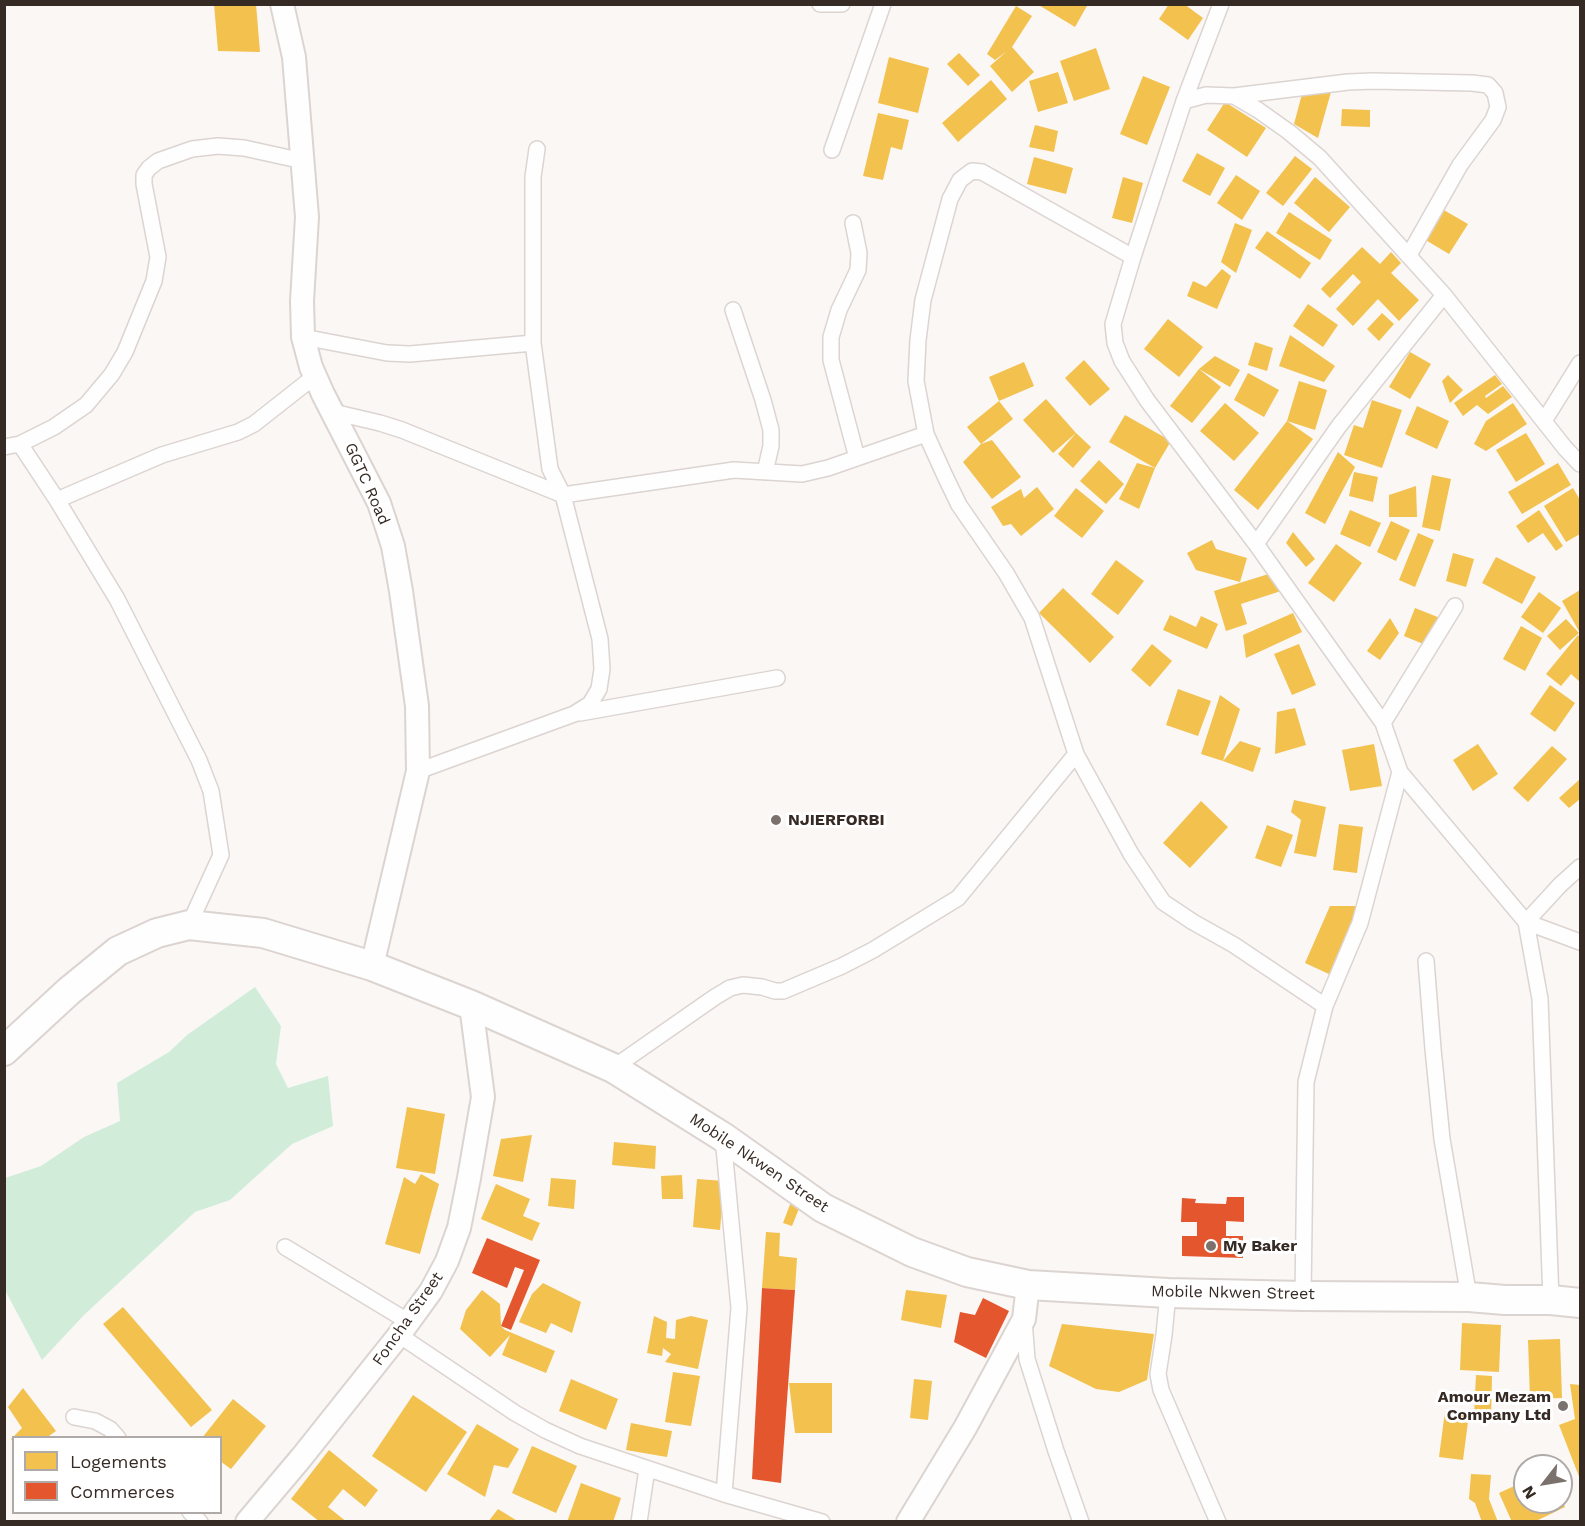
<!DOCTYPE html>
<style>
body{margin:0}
#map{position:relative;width:1585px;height:1526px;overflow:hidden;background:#fbf7f5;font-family:"Work Sans",sans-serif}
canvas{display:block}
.frame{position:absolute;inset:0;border:6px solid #362a24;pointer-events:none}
.legend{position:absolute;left:12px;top:1436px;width:210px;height:78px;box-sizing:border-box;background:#fff;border:2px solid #afaaa7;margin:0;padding:8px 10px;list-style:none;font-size:18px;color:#362a24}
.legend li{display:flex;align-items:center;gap:12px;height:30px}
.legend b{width:30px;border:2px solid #afaaa7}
.north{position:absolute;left:1513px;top:1454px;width:60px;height:60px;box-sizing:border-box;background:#fff;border:2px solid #afaaa7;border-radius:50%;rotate:239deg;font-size:16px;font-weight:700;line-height:24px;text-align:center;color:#362a24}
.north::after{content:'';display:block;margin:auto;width:21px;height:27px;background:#7b726d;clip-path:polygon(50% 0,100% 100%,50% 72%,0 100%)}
</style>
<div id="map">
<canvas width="1585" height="1526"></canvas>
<div class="frame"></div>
<ul class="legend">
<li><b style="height:16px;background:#f2c14e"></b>Logements</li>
<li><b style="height:16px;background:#e4572e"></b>Commerces</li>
</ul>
<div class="north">N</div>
</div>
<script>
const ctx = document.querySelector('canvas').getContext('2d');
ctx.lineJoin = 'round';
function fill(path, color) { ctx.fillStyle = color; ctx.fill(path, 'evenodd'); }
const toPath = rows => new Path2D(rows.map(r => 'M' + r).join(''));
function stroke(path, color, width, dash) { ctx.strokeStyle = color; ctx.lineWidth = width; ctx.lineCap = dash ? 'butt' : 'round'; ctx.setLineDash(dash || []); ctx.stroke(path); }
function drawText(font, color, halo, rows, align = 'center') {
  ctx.font = font + ' "Work Sans",sans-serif'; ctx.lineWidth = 6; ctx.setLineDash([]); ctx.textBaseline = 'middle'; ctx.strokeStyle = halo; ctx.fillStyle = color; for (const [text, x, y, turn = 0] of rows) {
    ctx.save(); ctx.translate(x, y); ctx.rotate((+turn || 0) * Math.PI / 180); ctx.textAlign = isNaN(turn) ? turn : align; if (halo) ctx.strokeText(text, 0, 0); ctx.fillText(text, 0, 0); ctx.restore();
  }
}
const green = toPath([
 [255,987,281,1026,276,1064,288,1088,328,1076,333,1126,292,1144,230,1200,195,1212,84,1315,42,1360,5,1290,5,1178,41,1166,84,1137,120,1121,117,1083,169,1052,187,1035]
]);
const homes = toPath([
 [214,4,256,4,260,52,218,51],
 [1037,4,1088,4,1075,27],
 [1169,4,1184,4,1203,18,1188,40,1159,19],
 [1016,6,1032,16,1012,47,1034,72,1012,92,990,66,1007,51,995,60,987,54],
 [1096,48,1110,89,1074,101,1060,61],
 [959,53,980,75,968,86,947,64],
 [889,57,929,68,918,113,878,103],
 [1058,72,1068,103,1038,112,1029,81],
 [1143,76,1170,87,1147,145,1120,134],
 [991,80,1007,99,958,142,942,123],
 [1331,92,1318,138,1294,124,1302,94],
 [1225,102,1266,128,1247,157,1207,130],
 [1342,109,1370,110,1370,127,1341,126],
 [878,113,909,120,902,150,891,147,883,180,863,176],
 [1035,125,1058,131,1054,152,1029,147],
 [1197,153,1225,168,1210,196,1182,181],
 [1295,156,1312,169,1283,206,1266,193],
 [1034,157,1073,168,1066,194,1027,184],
 [1236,175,1260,191,1242,220,1217,203],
 [1123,177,1143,183,1132,223,1112,218],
 [1315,177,1350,207,1329,232,1294,203],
 [1442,209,1468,224,1449,254,1424,239],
 [1289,212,1332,240,1320,260,1276,233],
 [1235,223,1252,230,1236,273,1221,262],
 [1267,231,1311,263,1300,279,1255,248],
 [1362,247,1380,264,1391,252,1401,263,1391,273,1419,300,1399,321,1378,299,1353,326,1336,309,1361,282,1353,274,1330,298,1321,289],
 [1222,269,1231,276,1217,309,1187,296,1193,281,1206,287],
 [1308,304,1338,325,1323,347,1293,326],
 [1382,313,1394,324,1379,341,1367,329],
 [1168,319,1203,347,1179,377,1144,349],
 [1290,335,1335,366,1324,382,1279,366],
 [1255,342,1273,348,1267,371,1248,365],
 [1410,352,1431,364,1410,399,1389,387],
 [1215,356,1240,370,1230,387,1199,369],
 [1084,360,1110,389,1090,406,1065,378],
 [1024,362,1034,386,999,401,989,377],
 [1199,369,1221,387,1192,423,1170,406],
 [1248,373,1279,390,1264,417,1234,400],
 [1448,375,1463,390,1450,403,1442,381],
 [1495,375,1502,384,1485,396,1486,398,1503,386,1512,397,1488,414,1477,405,1463,416,1454,403],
 [1299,381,1327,390,1315,430,1287,421,1313,439,1258,510,1234,490,1287,421],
 [1046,399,1076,433,1053,453,1023,420],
 [1372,400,1402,410,1382,468,1344,455,1354,425,1363,428],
 [999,401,1013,419,981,444,992,440,1021,477,992,499,963,462,981,444,967,427],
 [1225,403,1259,433,1234,461,1200,431],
 [1513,403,1527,424,1486,451,1474,444,1486,421],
 [1417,406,1449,421,1437,449,1405,434],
 [1125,415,1171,441,1155,468,1109,442],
 [1076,433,1091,447,1073,468,1058,454],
 [1526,433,1545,464,1516,482,1496,450],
 [1338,452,1355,467,1325,524,1305,513],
 [1099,460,1124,484,1106,504,1080,481],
 [1137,463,1155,468,1139,509,1119,499],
 [1558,463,1571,485,1522,514,1508,492],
 [1354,472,1378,477,1373,502,1349,496],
 [1432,475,1451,479,1440,531,1422,527],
 [1416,486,1417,517,1389,517,1389,495],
 [1037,487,1054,509,1021,536,1011,524,1003,526,991,507,1021,489,1024,498],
 [1076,488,1104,511,1082,538,1054,516],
 [1573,488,1580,500,1580,534,1566,542,1544,506],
 [1350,510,1381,523,1370,547,1340,534],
 [1539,510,1563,546,1556,551,1543,533,1528,543,1516,526],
 [1391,521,1410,530,1396,561,1377,552],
 [1293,532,1315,559,1306,567,1286,543],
 [1418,533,1434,540,1415,587,1399,580],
 [1212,540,1216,549,1247,558,1240,582,1196,570,1187,553],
 [1336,544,1362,563,1334,602,1308,583],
 [1453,553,1474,559,1466,587,1446,581],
 [1496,557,1536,577,1522,604,1482,583],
 [1116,560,1144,581,1118,615,1091,594],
 [1275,572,1281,591,1241,604,1247,624,1226,631,1214,591],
 [1063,588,1114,637,1090,663,1039,613],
 [1580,590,1580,633,1562,601],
 [1539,592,1561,608,1543,633,1521,617],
 [1415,608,1440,618,1428,646,1404,636],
 [1293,613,1302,632,1246,658,1243,635],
 [1170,615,1196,627,1201,616,1218,624,1207,649,1163,630],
 [1390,618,1399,633,1380,660,1367,651],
 [1566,619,1579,633,1560,650,1547,636],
 [1521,626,1542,638,1525,671,1503,659],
 [1578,635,1580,637,1580,682,1571,674,1561,686,1546,674],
 [1152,644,1172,661,1150,687,1131,670],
 [1299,644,1316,685,1292,695,1274,654],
 [1550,685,1575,703,1555,732,1530,714],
 [1178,689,1211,701,1198,736,1166,725],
 [1220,695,1240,709,1223,761,1201,754],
 [1295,708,1306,745,1275,754,1277,712],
 [1240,741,1261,748,1253,772,1223,761],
 [1374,744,1382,786,1350,791,1342,750],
 [1478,744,1498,774,1473,791,1453,760],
 [1552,746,1567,759,1528,802,1513,788],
 [1580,779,1580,799,1569,808,1559,798],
 [1294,800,1326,807,1316,857,1294,853,1301,820,1291,812],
 [1201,801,1228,827,1190,868,1163,843],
 [1339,824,1363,827,1357,873,1333,870],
 [1267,825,1293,835,1281,867,1255,858],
 [1330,906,1361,906,1331,975,1305,963],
 [407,1107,445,1114,435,1174,396,1168],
 [532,1135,523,1182,493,1176,501,1139],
 [614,1142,656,1146,655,1169,612,1165],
 [421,1174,439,1184,420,1254,385,1244,404,1177,415,1184],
 [682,1175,683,1199,662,1199,661,1176],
 [551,1178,576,1180,574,1209,548,1206],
 [697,1179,724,1181,720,1230,693,1227],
 [496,1184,530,1199,523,1216,540,1223,532,1241,481,1219],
 [794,1194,802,1201,792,1226,783,1223],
 [766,1232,780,1233,779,1256,797,1258,795,1290,762,1288],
 [543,1283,581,1302,572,1333,551,1323,546,1333,519,1322,532,1294],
 [482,1290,500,1304,501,1326,505,1330,555,1351,546,1373,502,1355,510,1335,490,1357,460,1329,466,1310],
 [906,1290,947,1295,941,1328,901,1320],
 [123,1307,212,1410,191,1427,103,1324],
 [654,1316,667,1322,666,1338,675,1339,676,1320,691,1316,708,1320,698,1369,665,1362,671,1354,663,1348,662,1356,647,1353],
 [1462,1323,1501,1325,1499,1372,1460,1370],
 [1062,1324,1154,1334,1147,1380,1119,1392,1096,1389,1049,1366],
 [1560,1339,1562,1398,1530,1399,1528,1340],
 [673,1372,700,1376,691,1426,665,1422],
 [1476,1375,1492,1376,1491,1416,1474,1415],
 [571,1379,618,1399,606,1430,559,1411],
 [914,1379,932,1381,928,1420,910,1418],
 [789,1383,832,1383,832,1433,795,1433],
 [1570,1384,1580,1385,1580,1479,1559,1425,1575,1419],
 [23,1388,56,1431,46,1438,14,1438,14,1443,11,1439,22,1428,8,1407],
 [413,1395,467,1432,426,1492,372,1456],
 [233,1399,266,1426,231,1469,220,1461,220,1438,202,1438],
 [1445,1411,1469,1414,1463,1460,1439,1457],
 [631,1423,672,1431,667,1457,626,1450],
 [477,1424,519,1449,508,1468,494,1465,485,1497,447,1474],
 [532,1446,577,1466,556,1513,512,1493],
 [329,1450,378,1490,365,1507,343,1489,328,1507,347,1522,320,1522,291,1499],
 [1471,1474,1491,1475,1489,1499,1498,1522,1482,1522,1475,1503,1469,1499],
 [1525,1481,1525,1502,1563,1502,1565,1507,1534,1522,1512,1522,1499,1493],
 [581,1483,621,1498,613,1522,567,1522],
 [498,1509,519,1522,488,1522]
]);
const shops = toPath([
 [1227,1197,1244,1197,1244,1222,1226,1221,1226,1236,1243,1236,1243,1258,1182,1256,1182,1236,1197,1236,1197,1222,1181,1222,1182,1198,1196,1199,1195,1203,1226,1204],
 [487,1238,540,1260,511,1330,501,1326,524,1270,515,1267,507,1288,472,1273],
 [762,1288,795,1290,781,1483,752,1479],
 [983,1298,1009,1311,986,1358,954,1342,960,1312,975,1315]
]);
const street = toPath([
 [820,4,842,4],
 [1221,4,1184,101,1133,257,1113,324,1115,343,1122,361,1147,400,1256,544,1383,723,1400,772,1526,922,1580,942],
 [1234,96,1348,82,1373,81,1472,83,1488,85,1495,93,1498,107,1493,120,1460,165,1409,255],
 [1184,101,1206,95,1234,96,1258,110,1289,132,1320,158,1444,295,1565,448,1580,464],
 [832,150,883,4],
 [853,223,859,253,858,270,839,310,831,337,831,360,857,458],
 [1133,257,982,172,972,171,960,180,950,199,923,300,918,340,916,381,926,434,945,476,959,505,1006,573,1032,618,1076,754,1131,854,1163,902,1193,922,1234,945,1325,1006],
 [733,310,763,400,771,430,771,446,765,472],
 [303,337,387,353,410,354,533,343],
 [333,412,380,423,402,430,563,495,734,470,802,474,828,468,926,434],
 [1544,421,1580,363],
 [4,447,20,444],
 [57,500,162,455,238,432,254,424,315,376],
 [1256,544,1339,426,1444,295],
 [580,713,777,678],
 [1383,723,1455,606],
 [418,771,574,714,590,704,599,689,602,669,600,639,563,495,550,469,533,343,533,177,537,149],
 [189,925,221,855,211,791,199,760,117,599,57,500,20,444,54,427,86,405,112,374,125,352,154,281,158,257,144,184,144,175,149,168,158,161,192,149,218,146,244,148,303,161],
 [1426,961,1433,1049,1442,1139,1469,1297],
 [613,1068,715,997,730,988,743,985,762,987,775,991,783,991,842,966,873,950,958,898,1076,754],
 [723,1137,739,1308,724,1494],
 [285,1247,409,1322],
 [1168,1293,1164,1335,1158,1374,1161,1390,1218,1522],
 [1303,1296,1306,1082,1325,1006,1360,923,1400,772],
 [1551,1300,1540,999,1526,922,1560,885,1580,867],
 [1024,1320,1027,1359,1056,1451,1081,1522],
 [399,1335,515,1413,545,1430,580,1446,724,1494,822,1522],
 [74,1417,95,1421,110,1429,118,1438],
 [190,1512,200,1522],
 [639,1522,647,1469]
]);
const secondary = toPath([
 [282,4,294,57,307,217,302,301,303,337,311,367,323,394,379,503,393,546,401,591,417,706,418,771,372,966],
 [247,1522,301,1458,399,1335,431,1291,447,1261,459,1228,469,1178,483,1097,471,1005],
 [908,1522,965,1428,1024,1319,1028,1285]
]);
const highway = toPath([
 [4,1051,69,991,118,951,157,933,189,925,263,933,372,966,471,1005,613,1068,723,1137,823,1208,912,1252,967,1272,1028,1285,1168,1293,1303,1296,1469,1297,1505,1300,1551,1300,1580,1303]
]);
const markers = [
 [776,820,6,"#7b726d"],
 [1211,1246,6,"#7b726d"],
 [1563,1406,6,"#7b726d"]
];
const streetNames = [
 ["GGTC Road",367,484,66],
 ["Mobile Nkwen Street",759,1163,34],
 ["Mobile Nkwen Street",1233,1293,1],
 ["Foncha Street",408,1319,-55]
];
const poiNames = [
 ["NJIERFORBI",788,820],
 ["My Baker",1223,1246],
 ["Amour Mezam",1551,1397,"right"],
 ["Company Ltd",1551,1415,"right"]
];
fill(green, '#d1edda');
fill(homes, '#f2c14e');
fill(shops, '#e4572e');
stroke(street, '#dcd4d0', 18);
stroke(secondary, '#dcd4d0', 26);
stroke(highway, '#dcd4d0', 32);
stroke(street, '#fefefe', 15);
stroke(secondary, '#fefefe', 22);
stroke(highway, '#fefefe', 28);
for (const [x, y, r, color] of markers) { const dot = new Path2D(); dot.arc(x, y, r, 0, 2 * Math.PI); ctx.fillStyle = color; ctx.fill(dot); stroke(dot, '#fff', 2); }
drawText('16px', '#362a24', '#fff', streetNames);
drawText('bold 16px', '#362a24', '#fff', poiNames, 'left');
</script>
